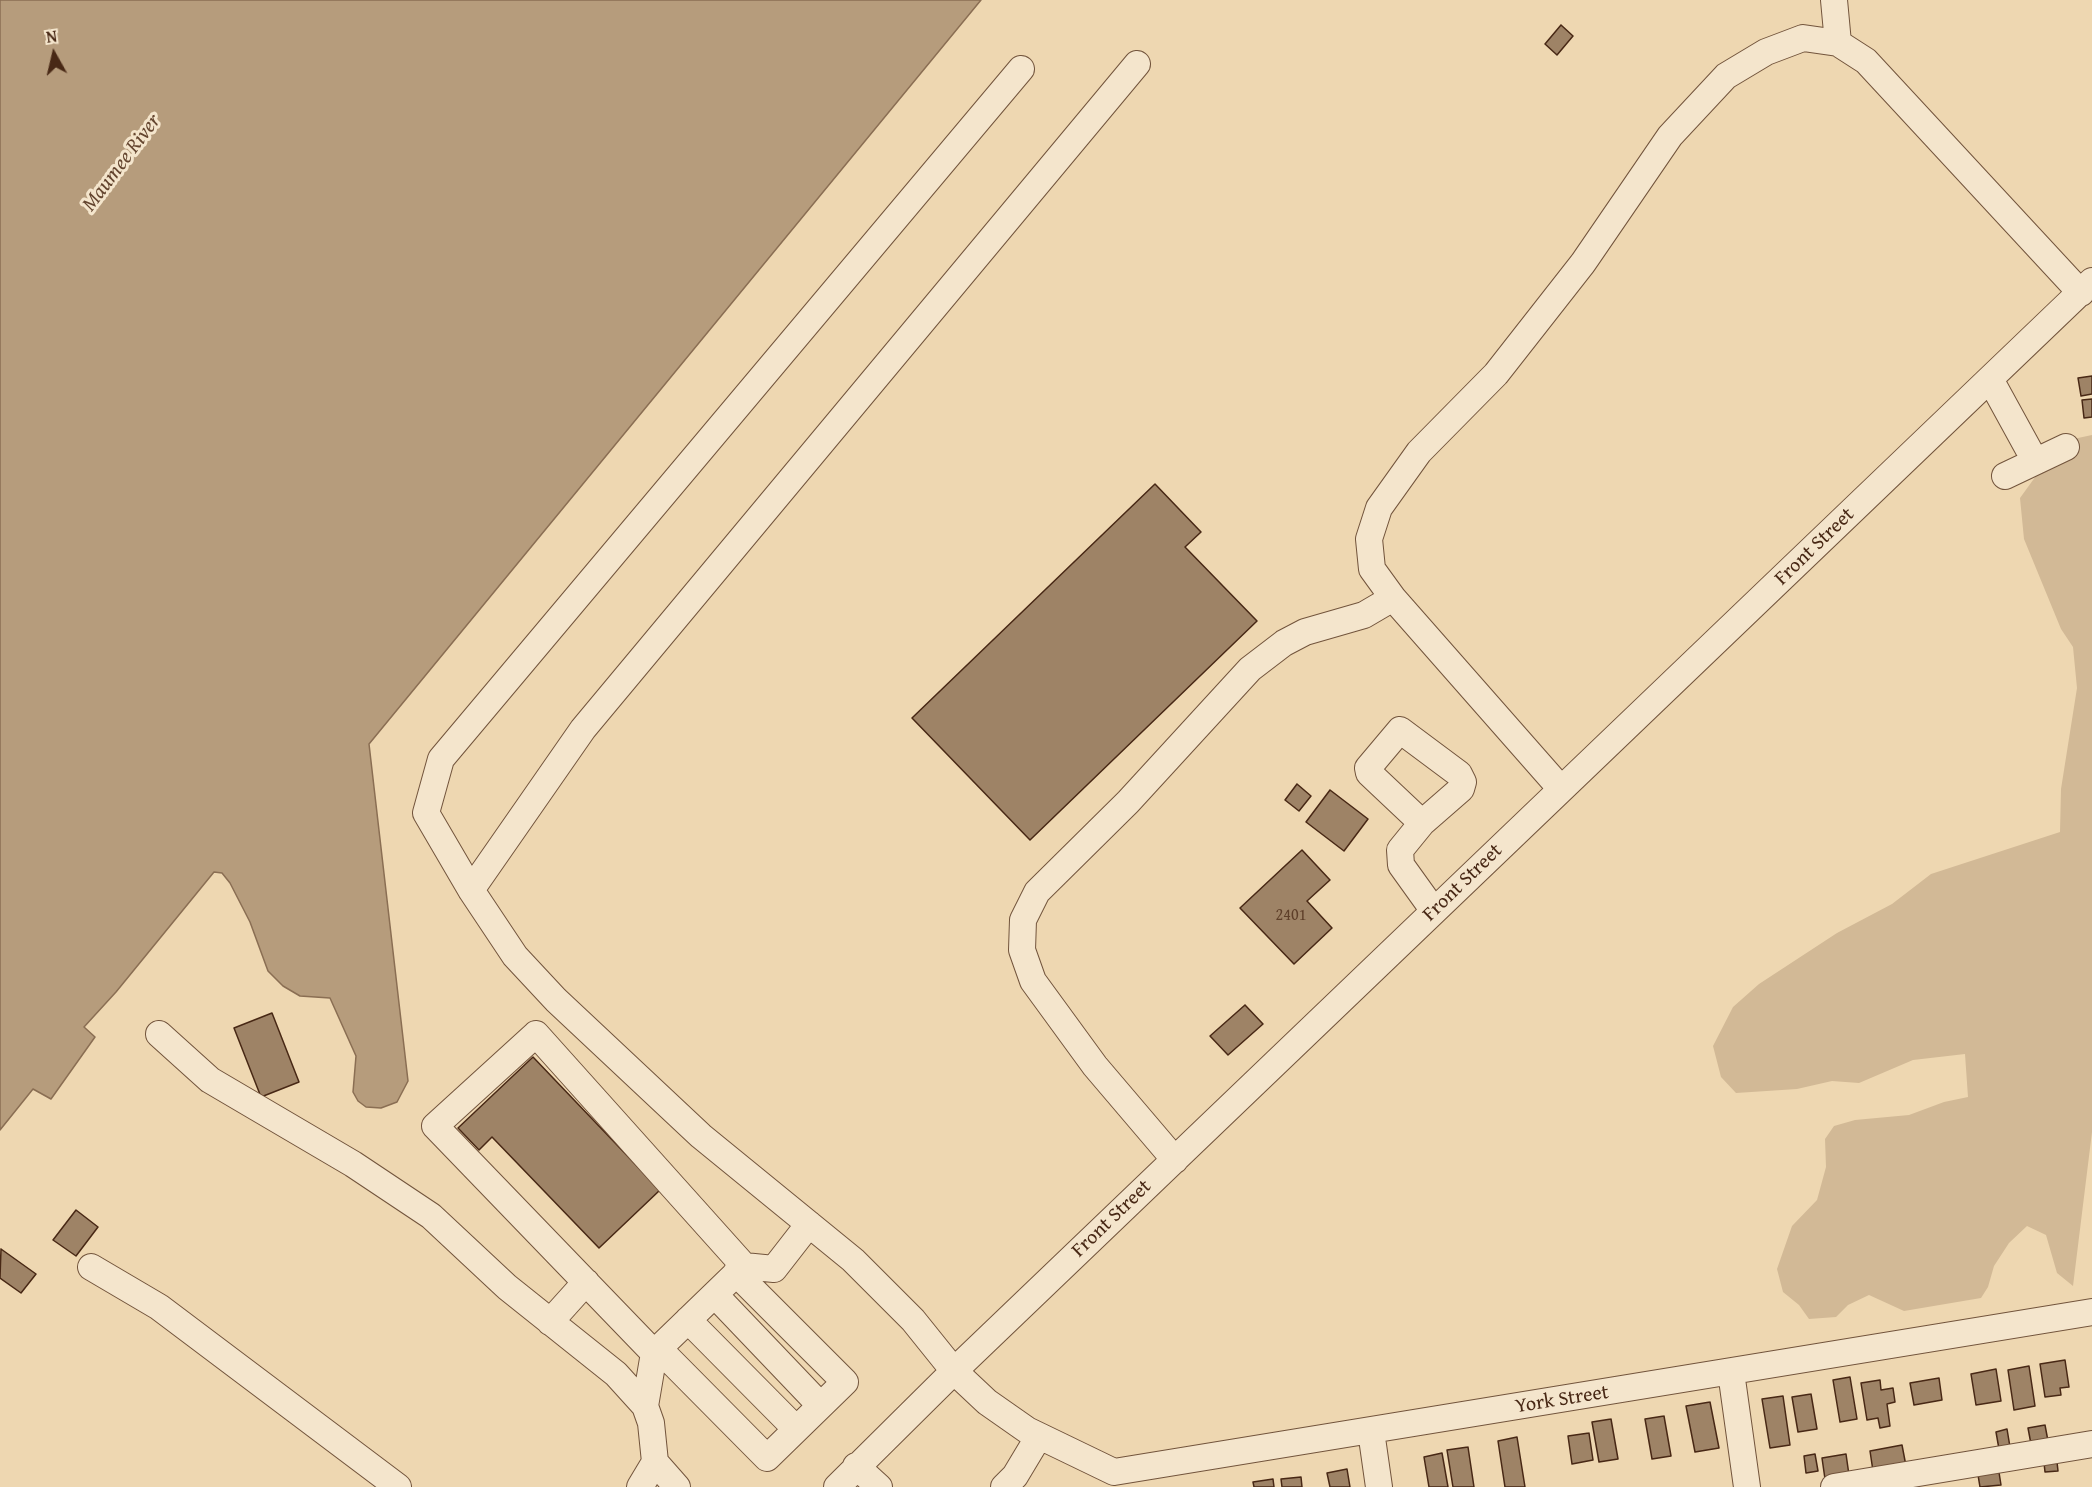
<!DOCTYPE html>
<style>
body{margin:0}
#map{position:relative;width:2092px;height:1487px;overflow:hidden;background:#eed7b1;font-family:"Gentium Book Plus",serif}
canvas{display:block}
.north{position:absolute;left:24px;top:24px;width:60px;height:60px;-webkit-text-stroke:4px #f4e5cc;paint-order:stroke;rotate:352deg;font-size:16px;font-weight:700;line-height:24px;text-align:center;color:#482815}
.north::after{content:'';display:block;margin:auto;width:21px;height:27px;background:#482815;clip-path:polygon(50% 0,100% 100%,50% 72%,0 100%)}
</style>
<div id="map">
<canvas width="2092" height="1487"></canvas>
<div class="north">N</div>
</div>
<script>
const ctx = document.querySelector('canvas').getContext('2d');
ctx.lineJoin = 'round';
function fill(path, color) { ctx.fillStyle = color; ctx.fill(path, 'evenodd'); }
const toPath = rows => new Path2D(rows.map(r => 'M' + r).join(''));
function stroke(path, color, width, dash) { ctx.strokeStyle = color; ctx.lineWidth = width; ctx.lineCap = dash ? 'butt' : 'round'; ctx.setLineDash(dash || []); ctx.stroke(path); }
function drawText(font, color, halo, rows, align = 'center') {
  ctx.font = font + ' "Gentium Book Plus",serif'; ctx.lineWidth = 6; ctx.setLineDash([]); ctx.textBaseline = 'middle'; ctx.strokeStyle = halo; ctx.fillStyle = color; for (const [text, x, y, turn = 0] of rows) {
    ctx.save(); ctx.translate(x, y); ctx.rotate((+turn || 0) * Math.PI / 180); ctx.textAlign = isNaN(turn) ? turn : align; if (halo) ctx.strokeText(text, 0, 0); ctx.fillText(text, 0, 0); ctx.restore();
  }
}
const green = toPath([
 [2092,435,2092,1132,2073,1286,2057,1273,2046,1235,2027,1226,2009,1243,1994,1266,1988,1287,1981,1298,1904,1311,1869,1295,1848,1305,1836,1317,1809,1319,1799,1305,1783,1292,1777,1269,1792,1226,1817,1200,1826,1167,1825,1139,1834,1126,1855,1120,1909,1115,1944,1102,1968,1097,1965,1054,1913,1060,1859,1083,1832,1081,1797,1089,1736,1093,1721,1077,1713,1046,1733,1007,1759,984,1837,933,1892,904,1931,874,2060,832,2061,789,2077,688,2073,647,2061,629,2024,539,2020,498,2041,469,2078,438]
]);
const water = toPath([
 [0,0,981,0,369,744,408,1081,397,1102,381,1108,366,1107,358,1101,353,1092,356,1056,330,998,300,996,283,986,268,971,250,922,230,883,222,873,214,872,116,992,84,1027,95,1037,51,1099,33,1089,0,1130,0,0]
]);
const building = toPath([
 [1561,25,1573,36,1557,55,1545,44,1561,25],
 [2092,376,2092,394,2081,396,2078,378,2092,376],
 [2092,399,2092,417,2084,418,2082,400,2092,399],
 [1155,484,1201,532,1185,547,1257,621,1030,840,912,718,1155,484],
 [1297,784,1311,796,1299,811,1285,800,1297,784],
 [1330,790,1368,819,1344,851,1306,822,1330,790],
 [1302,850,1330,880,1307,901,1332,928,1294,964,1240,908,1302,850],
 [1245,1005,1263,1024,1228,1055,1210,1036,1245,1005],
 [272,1013,299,1082,261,1097,234,1028,272,1013],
 [533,1057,660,1190,599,1248,492,1137,479,1150,458,1128,533,1057],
 [76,1210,98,1227,76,1256,53,1240,76,1210],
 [1,1249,36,1274,21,1293,0,1278,1,1249],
 [2065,1360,2069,1387,2060,1388,2061,1395,2045,1397,2040,1364,2065,1360],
 [2029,1366,2035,1406,2014,1410,2008,1370,2029,1366],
 [1996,1369,2001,1401,1976,1405,1971,1374,1996,1369],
 [1850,1377,1857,1419,1840,1422,1833,1380,1850,1377],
 [1939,1378,1942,1400,1914,1405,1910,1383,1939,1378],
 [1880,1380,1881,1390,1893,1388,1895,1402,1887,1404,1890,1426,1880,1428,1878,1418,1867,1420,1861,1383,1880,1380],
 [1811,1394,1817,1429,1798,1432,1792,1397,1811,1394],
 [1783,1396,1790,1445,1770,1448,1762,1399,1783,1396],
 [1710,1402,1719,1448,1695,1452,1686,1406,1710,1402],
 [1664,1416,1671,1456,1652,1459,1645,1419,1664,1416],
 [1611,1419,1618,1459,1599,1462,1592,1422,1611,1419],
 [2045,1425,2048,1441,2031,1444,2028,1428,2045,1425],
 [2007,1429,2010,1447,1999,1449,1996,1432,2007,1429],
 [1589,1433,1593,1460,1572,1464,1568,1436,1589,1433],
 [1517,1437,1525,1487,1505,1487,1498,1441,1517,1437],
 [1902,1445,1906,1466,1873,1471,1870,1451,1902,1445],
 [1468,1447,1474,1487,1453,1487,1447,1450,1468,1447],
 [1442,1453,1448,1487,1429,1487,1424,1457,1442,1453],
 [2056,1453,2058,1471,2045,1472,2043,1454,2056,1453],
 [1815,1454,1818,1471,1806,1473,1804,1456,1815,1454],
 [1846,1454,1849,1475,1825,1479,1822,1458,1846,1454],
 [1998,1466,2001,1485,1980,1487,1977,1469,1998,1466],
 [1347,1469,1350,1487,1330,1487,1327,1473,1347,1469],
 [1301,1477,1302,1487,1282,1487,1281,1479,1301,1477],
 [1273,1479,1274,1487,1254,1487,1253,1482,1273,1479]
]);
const minor = toPath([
 [1834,0,1838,43],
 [1021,69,441,759,426,813,471,890,515,956,556,1000,701,1136,853,1260,913,1320,954,1371,987,1402,1027,1430,1114,1472,2092,1312],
 [1990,379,2035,461],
 [2005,476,2066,447],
 [1561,789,1393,598,1372,569,1369,539,1379,508,1419,452,1496,374,1583,263,1670,136,1726,76,1766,52,1803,38,1838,43,1866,61,2081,293],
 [1422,823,1369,773,1368,768,1400,730,1459,774,1463,782,1461,789,1422,823,1400,850,1401,865,1434,911],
 [471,890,583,729,1137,64],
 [159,1034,210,1080,353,1164,431,1216,507,1287,616,1374,645,1406,651,1423,655,1462,677,1487],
 [1175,1160,1095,1066,1033,981,1022,950,1023,920,1037,892,1128,802,1250,669,1284,643,1305,632,1364,615,1393,598],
 [744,1266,536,1034,435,1126,654,1353,744,1266,774,1269,809,1224],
 [91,1267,159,1307,398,1487],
 [715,1295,820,1405],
 [688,1320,796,1429],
 [550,1322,586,1282],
 [658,1348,767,1458,845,1382,736,1273],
 [1731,1372,1747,1487],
 [645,1406,654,1353],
 [1371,1431,1379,1487],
 [856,1466,879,1487],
 [640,1487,655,1462],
 [837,1487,954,1371,2092,281],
 [1004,1487,1015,1476,1039,1436],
 [1834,1487,2092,1444]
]);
const numberNames = [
 ["2401",1291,916]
];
const streetNames = [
 ["Front Street",1815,547,-44],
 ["Front Street",1463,883,-44],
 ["Front Street",1112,1219,-44],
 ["York Street",1562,1400,-9]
];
const waterNames = [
 ["Maumee River",122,163,-53]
];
fill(green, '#d2b996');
fill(water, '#b69c7c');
stroke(water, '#8a6e53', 1.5);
fill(building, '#9e8366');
stroke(building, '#482815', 1.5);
stroke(minor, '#72543c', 28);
stroke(minor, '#f4e5cc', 26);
drawText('16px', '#5e3f29', null, numberNames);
drawText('20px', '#482815', '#f4e5cc', streetNames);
drawText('italic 21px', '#64452f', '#f4e5cc', waterNames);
</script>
